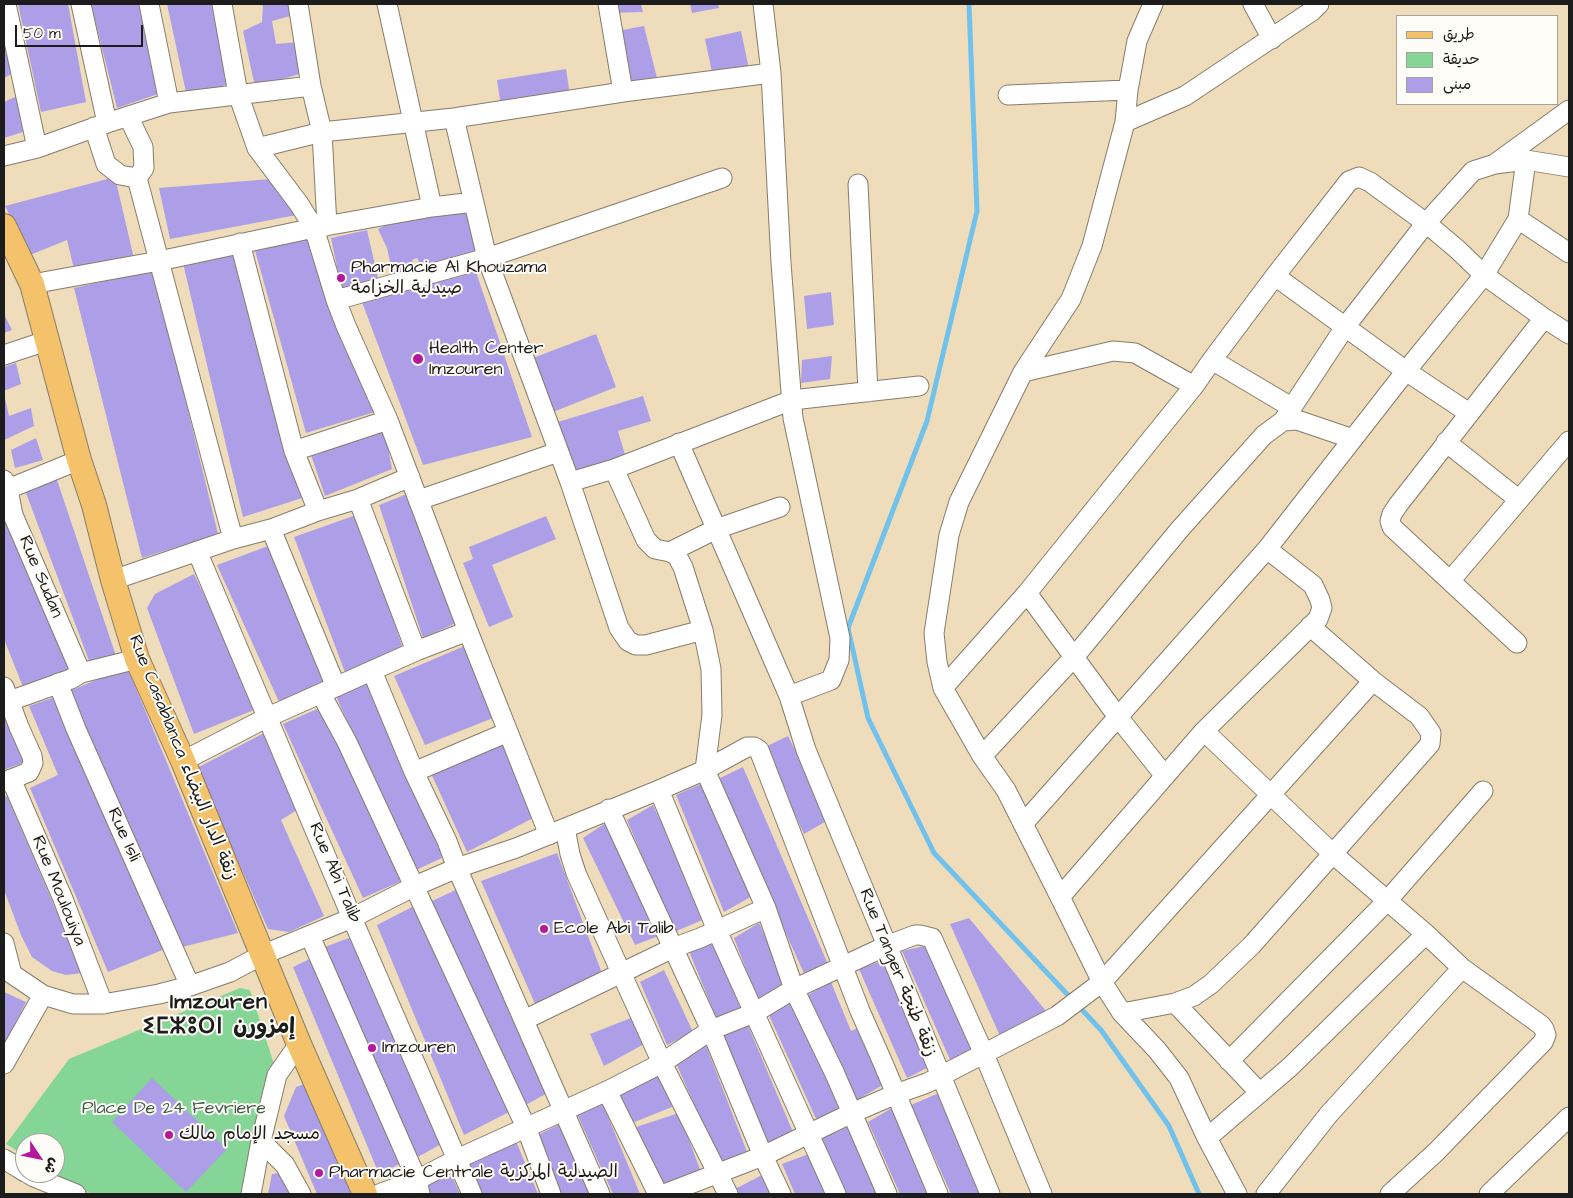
<!DOCTYPE html>
<meta charset="utf-8">
<style>
body{margin:0}
#map{position:relative;width:1573px;height:1198px;overflow:hidden;background:#efdcba;font-family:"Architects Daughter","Playpen Sans Arabic",sans-serif}
canvas{display:block}
.frame{position:absolute;inset:0;border:5px solid #1c1c1c;pointer-events:none}
.legend{position:absolute;left:1396px;top:15px;width:162px;height:90px;box-sizing:border-box;background:#fdfcf7;border:1px solid #a3a29f;margin:0;padding:6px 9px;list-style:none;font-size:15px;color:#1c1c1c}
.legend li{display:flex;align-items:center;gap:10px;height:25px}
.legend b{width:25px;border:1px solid #a3a29f}
.north{position:absolute;left:15px;top:1133px;width:50px;height:50px;box-sizing:border-box;background:#fdfcf7;border:1px solid #a3a29f;border-radius:50%;rotate:124deg;font-size:14px;font-weight:700;line-height:20px;text-align:center;color:#1c1c1c}
.north::after{content:'';display:block;margin:auto;width:18px;height:22px;background:#b5179e;clip-path:polygon(50% 0,100% 100%,50% 72%,0 100%)}
.scale{position:absolute;left:15px;top:25px;width:128px;height:22px;box-sizing:border-box;border:2px solid #1c1c1c;border-top:0;padding-left:6px;font-size:15px;line-height:18px;white-space:nowrap;color:#1c1c1c;-webkit-text-stroke:4px #fdfcf7;paint-order:stroke}
</style>
<div id="map">
<canvas width="1573" height="1198"></canvas>
<div class="frame"></div>
<ul class="legend">
<li><b style="height:6px;background:#f3c26a"></b>طريق</li>
<li><b style="height:14px;background:#84d596"></b>حديقة</li>
<li><b style="height:14px;background:#ad9fe7"></b>مبنى</li>
</ul>
<div class="north">ش</div>
<div class="scale">50 m</div>
</div>
<script>
const ctx = document.querySelector('canvas').getContext('2d');
ctx.lineJoin = 'round';
function fill(path, color) { ctx.fillStyle = color; ctx.fill(path, 'evenodd'); }
const toPath = rows => new Path2D(rows.map(r => 'M' + r).join(''));
function stroke(path, color, width, dash) { ctx.strokeStyle = color; ctx.lineWidth = width; ctx.lineCap = dash ? 'butt' : 'round'; ctx.setLineDash(dash || []); ctx.stroke(path); }
function drawText(font, color, halo, rows, align = 'center') {
  ctx.font = font + ' "Architects Daughter","Playpen Sans Arabic","Noto Sans Tifinagh",sans-serif'; ctx.lineWidth = 4; ctx.setLineDash([]); ctx.textBaseline = 'middle'; ctx.strokeStyle = halo; ctx.fillStyle = color; for (const [text, x, y, turn = 0] of rows) {
    ctx.save(); ctx.translate(x, y); ctx.rotate((+turn || 0) * Math.PI / 180); ctx.textAlign = isNaN(turn) ? turn : align; if (halo) ctx.strokeText(text, 0, 0); ctx.fillText(text, 0, 0); ctx.restore();
  }
}
const green = toPath([
 [240,988,250,990,274,1064,241,1194,97,1194,85,1192,54,1173,55,1173,55,1143,25,1143,25,1156,6,1144,69,1059]
]);
const stream = toPath([
 [969,4,977,211,927,421,848,628,868,718,934,853,1101,1030,1169,1126,1199,1194]
]);
const building = toPath([
 [18,4,68,4,86,102,41,112],
 [91,4,141,4,161,93,117,108],
 [167,4,215,4,232,83,187,97],
 [263,4,291,4,294,15,272,21,276,44,299,42,303,73,255,87,243,31,262,22],
 [610,4,641,4,643,12,611,13],
 [690,4,718,4,719,8,692,13],
 [644,26,657,78,626,83,617,31],
 [741,31,749,69,713,77,705,39],
 [6,49,13,73,4,78,4,50],
 [566,69,570,95,501,106,497,80],
 [19,95,23,132,4,138,4,102],
 [115,177,135,263,75,273,67,240,30,255,5,206],
 [271,179,302,214,170,239,159,188],
 [463,208,484,252,422,268,417,258,412,260,418,273,394,280,387,248,378,229,392,222],
 [367,230,379,283,342,291,331,238],
 [304,232,378,411,306,433,254,247],
 [234,247,302,498,243,517,182,259],
 [154,270,218,534,142,558,74,288],
 [476,272,532,437,423,465,362,302],
 [831,292,834,325,807,329,804,296],
 [4,314,12,330,4,333],
 [596,334,616,387,553,412,533,358],
 [832,356,830,379,801,383,802,360],
 [16,363,21,384,4,391,4,367],
 [4,394,9,416,31,408,34,426,4,440],
 [643,396,651,421,618,431,626,458,574,474,558,422],
 [384,426,392,469,325,496,310,452],
 [36,438,43,460,15,468,11,450],
 [55,474,116,656,91,666,23,485],
 [412,492,456,623,423,638,379,505],
 [359,514,404,652,346,675,294,537],
 [546,516,556,539,492,565,513,617,489,627,463,563,473,559,469,547],
 [6,521,70,669,23,687,4,639,4,522],
 [271,545,331,680,280,704,217,565],
 [194,574,255,700,254,710,194,734,147,608,155,594],
 [467,645,498,716,425,745,394,676],
 [127,667,238,933,182,947,70,691],
 [375,681,446,856,414,871,336,696],
 [55,697,165,949,108,972,30,788,58,775,29,706],
 [326,705,406,879,363,898,283,724],
 [9,716,30,760,4,770,4,718],
 [264,733,302,807,281,820,324,916,289,932,268,929,197,768],
 [788,736,830,819,804,834,763,748],
 [506,739,539,815,467,852,429,769],
 [743,767,830,969,808,982,716,780],
 [701,784,754,895,724,912,676,795],
 [7,796,83,973,66,975,52,971,32,957,21,935,4,890,4,797],
 [653,805,707,918,674,932,627,820],
 [607,822,661,935,635,945,583,838],
 [557,853,603,976,536,1006,481,881],
 [462,887,551,1091,522,1107,432,901],
 [414,906,511,1111,464,1135,377,925],
 [969,918,1046,1011,1000,1036,950,924],
 [759,923,786,985,758,1001,734,938],
 [712,935,741,1010,717,1020,689,951],
 [354,936,443,1143,416,1158,325,947],
 [925,946,974,1048,951,1062,902,951],
 [314,957,404,1162,379,1174,293,967],
 [884,960,929,1067,907,1078,859,969],
 [664,970,693,1032,667,1045,640,982],
 [831,982,851,1031,862,1026,884,1084,854,1102,806,996],
 [4,992,26,1002,4,1046],
 [792,998,840,1112,818,1123,767,1011],
 [631,1018,646,1043,604,1066,590,1034],
 [747,1023,795,1137,770,1146,720,1036],
 [705,1043,749,1157,723,1170,676,1063],
 [661,1071,672,1107,627,1125,613,1096],
 [152,1078,227,1149,186,1192,112,1122],
 [311,1082,353,1194,317,1194,284,1116,296,1087],
 [939,1093,983,1194,951,1194,911,1105],
 [602,1102,640,1194,613,1194,576,1112],
 [897,1105,933,1194,900,1194,868,1122],
 [679,1113,701,1172,661,1188,636,1127],
 [560,1124,593,1194,557,1194,532,1138],
 [850,1126,879,1194,845,1194,821,1139],
 [513,1134,538,1194,477,1194,465,1165],
 [809,1154,828,1194,795,1194,782,1164],
 [287,1172,295,1194,268,1194,272,1174],
 [764,1174,773,1194,737,1194,735,1189],
 [452,1176,460,1194,425,1194,422,1185]
]);
const minor = toPath([
 [6,4,37,148],
 [81,4,107,123],
 [149,4,169,103],
 [222,4,238,94,257,148,299,204,314,228,336,300,346,326,388,420,468,631,549,835],
 [298,4,311,86,322,132,327,226],
 [387,4,432,207],
 [608,4,623,92],
 [763,4,771,73,781,263,793,418,840,638,839,660,831,680,789,696],
 [1253,4,1272,39],
 [1008,95,1128,90],
 [454,118,487,258,570,482,619,628,628,641,636,645,646,645,703,630],
 [1125,122,1185,96,1312,11,1319,4],
 [94,127,106,164,120,175,137,178,144,168,143,147,128,116],
 [257,148,322,132,454,118,623,92,771,73],
 [4,156,37,148,107,123,169,103,311,86],
 [1496,163,1569,110],
 [137,178,233,539],
 [858,184,868,392],
 [1518,219,1569,253],
 [240,243,294,451,318,511],
 [1275,276,1406,371,1469,413],
 [32,284,159,261,314,228,432,207,474,202],
 [336,300,487,258,722,178],
 [4,355,46,341],
 [1212,360,1291,407],
 [1023,372,1113,351,1135,353,1194,386],
 [1283,421,1345,327,1426,223,1473,171,1495,164,1526,160,1569,167],
 [1446,442,1518,499],
 [679,443,789,696,806,750,990,1194],
 [294,451,388,420],
 [614,469,646,540,655,549,670,552,677,556,683,567,703,630,711,669,712,715,705,770,766,908,794,989,835,1074,887,1194],
 [4,480,8,489,13,515,81,673],
 [570,482,614,469,792,400,919,386],
 [8,489,79,460],
 [358,499,416,651],
 [419,500,558,452],
 [271,529,336,687],
 [197,551,352,918,472,1194],
 [670,552,716,529,780,507],
 [113,580,233,539,271,529,318,511,358,499,410,477],
 [1450,581,1569,441],
 [1027,593,1118,717,1165,776],
 [1517,643,1407,541,1392,527,1390,521,1392,514,1398,505,1544,318],
 [372,671,414,772,447,841,457,868,600,1194],
 [58,683,76,729,190,986],
 [4,687,19,727,32,756,33,763,29,772,4,782],
 [943,688,937,662,934,633,949,535,959,502,1023,372,1071,299,1092,246,1125,122,1128,90,1137,41,1153,4],
 [321,694,347,742,526,1127,551,1194],
 [4,703,71,679,81,673,137,659],
 [1204,731,1333,854,1426,934,1462,968,1541,1025,1544,1029,1546,1035,1543,1042,1436,1152,1390,1194],
 [982,756,1075,656,1180,529,1264,435,1283,421,1297,420,1353,439],
 [183,761,268,717,416,651,468,631],
 [414,772,508,732],
 [11,779,63,899,103,1004],
 [659,790,719,935,836,1194],
 [609,809,711,1030,763,1156,781,1194],
 [1023,824,1267,549,1406,371,1484,275,1518,219,1526,160],
 [565,828,570,854,576,873,662,1063,728,1194],
 [1060,897,1204,731,1318,619,1322,608,1320,600,1313,585,1267,549],
 [310,936,417,1180,420,1194],
 [4,943,12,974],
 [4,965,12,974,43,995,73,1004,103,1004,159,994,190,986,230,972,262,955,352,918,415,886,457,868,516,848,659,790,705,770,747,747,754,747,759,750,860,1011,883,1063,938,1194],
 [1175,1003,1260,1093],
 [1122,1013,1175,1003,1194,996,1211,984,1251,946,1430,744,1431,733,1419,716,1373,681,1310,626],
 [524,1020,673,948,700,938,766,908],
 [1229,1061,1387,901,1483,791],
 [4,1064,43,995],
 [607,1091,658,1194],
 [1207,1138,1290,1067,1426,934],
 [261,1141,285,1165,301,1194],
 [4,1159,25,1172],
 [27,1173,34,1177,76,1194],
 [251,1194,261,1141,277,1075,299,1044],
 [379,1194,417,1180,457,1159,607,1091,662,1063,711,1030,754,1013,794,989,886,946,915,935,920,935,932,938,984,1054,1042,1194],
 [664,1194,763,1156,852,1113,896,1094,927,1083,1057,1016,1102,982,1373,681],
 [1237,1194,1207,1138,1179,1078,1157,1050,1122,1013,1102,982,1060,897,1006,790,982,756,943,688,1027,593,1194,386,1212,360,1275,276,1349,181,1359,177,1370,182,1426,223,1457,249,1484,275,1544,318,1569,334],
 [1266,1194,1329,1114,1462,968],
 [1489,1194,1569,1117]
]);
const major = toPath([
 [4,226,32,284,79,460,94,505,113,580,137,659,183,761,299,1044,365,1194]
]);
const markers = [
 [341,278,5,"#b5179e"],
 [418,359,6,"#b5179e"],
 [544,929,5,"#b5179e"],
 [372,1048,5,"#b5179e"],
 [169,1135,5,"#b5179e"],
 [319,1173,5,"#b5179e"]
];
const poiNames = [
 ["Pharmacie Al Khouzama",351,268],
 ["صيدلية الخزامة",351,289],
 ["Health Center",429,349],
 ["Imzouren",429,370],
 ["Ecole Abi Talib",554,929],
 ["Imzouren",382,1048],
 ["مسجد الإمام مالك",179,1135],
 ["Pharmacie Centrale الصيدلية المركزية",329,1173]
];
const streetNames = [
 ["Rue Sudan",40,577,67],
 ["Rue Casablanca زنقة الدار البيضاء",182,758,68],
 ["Rue Isli",123,835,66],
 ["Rue Abi Talib",334,873,67],
 ["Rue Moulouiya",58,891,68],
 ["Rue Tanger زنقة طنجة",897,973,68]
];
const parkNames = [
 ["Place De 24 Fevriere",174,1109]
];
const districtNames = [
 ["Imzouren",219,1003],
 ["ⵉⵎⵣⵓⵔⵏ إمزورن",219,1028]
];
fill(green, '#84d596');
stroke(stream, '#70c1eb', 5);
fill(building, '#ad9fe7');
stroke(minor, '#867c6b', 21);
stroke(major, '#867c6b', 26);
stroke(minor, '#fff', 19);
stroke(major, '#f3c26a', 24);
for (const [x, y, r, color] of markers) { const dot = new Path2D(); dot.arc(x, y, r, 0, 2 * Math.PI); ctx.fillStyle = color; ctx.fill(dot); stroke(dot, '#fdfcf7', 2); }
drawText('18px', '#1c1c1c', '#fdfcf7', poiNames, 'left');
drawText('18px', '#1c1c1c', '#fdfcf7', streetNames);
drawText('18px', '#405d47', '#fdfcf7', parkNames);
ctx.letterSpacing = '1px';
drawText('bold 22px', '#1c1c1c', '#fdfcf7', districtNames);
ctx.letterSpacing = '0px';
</script>
